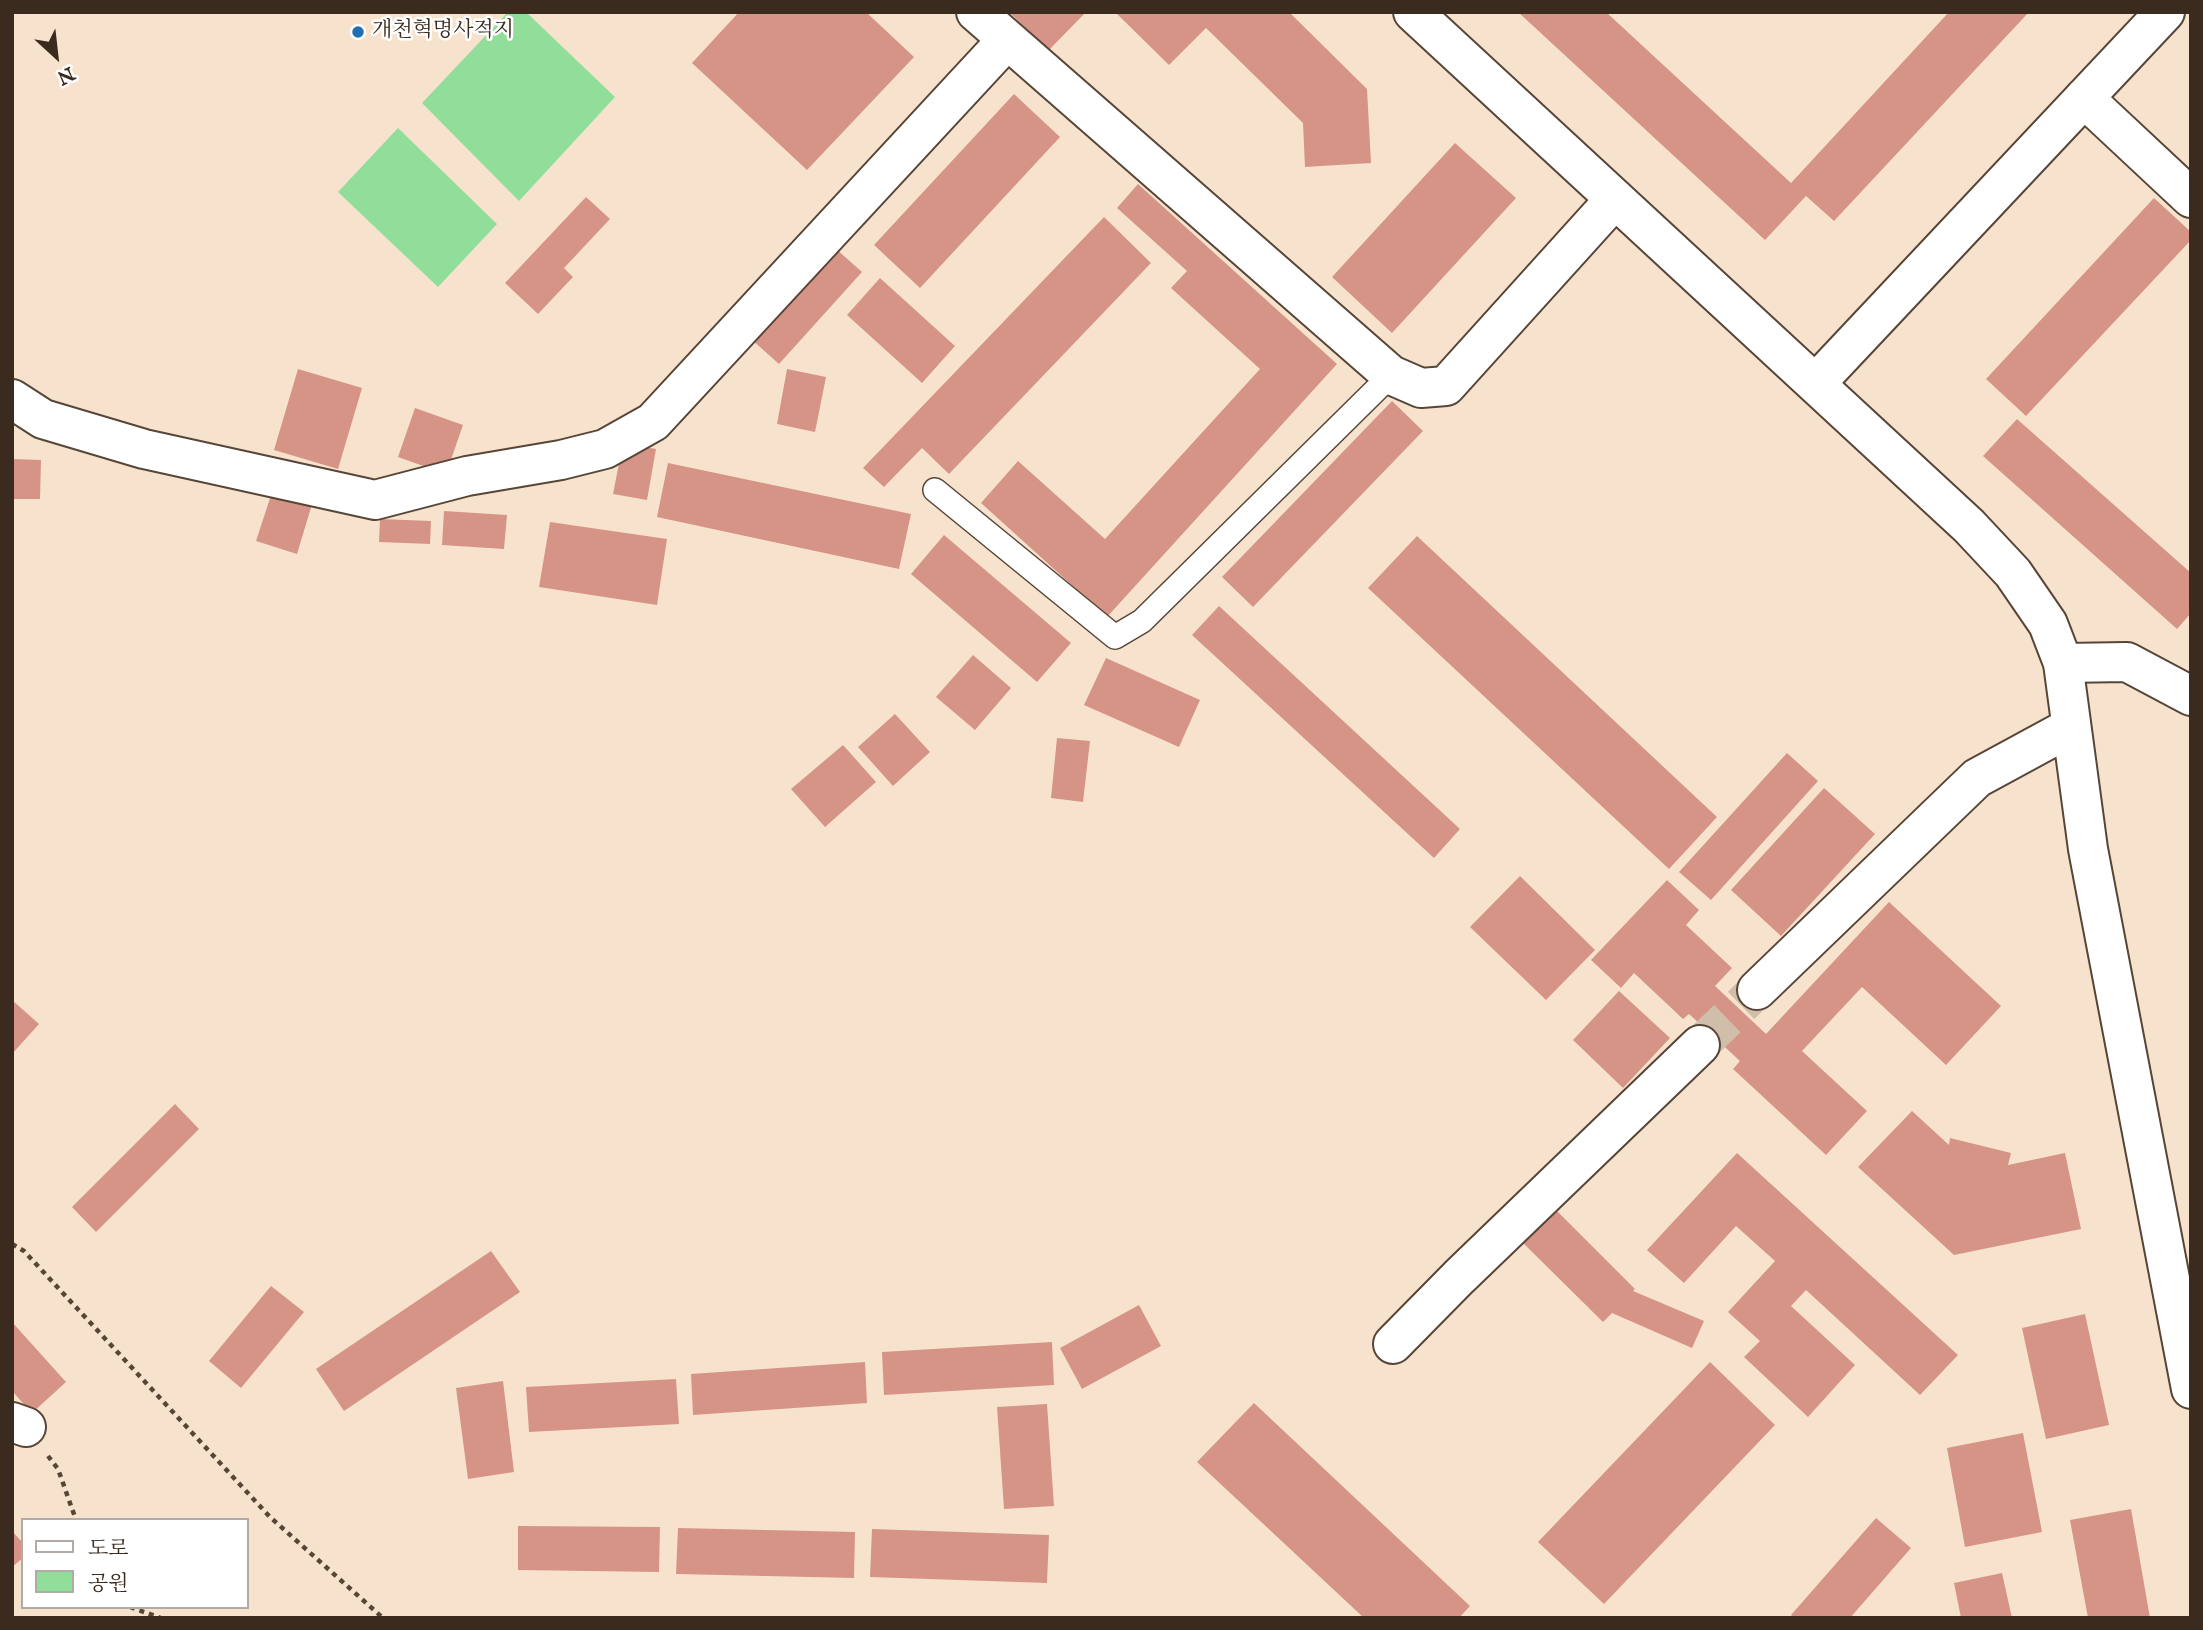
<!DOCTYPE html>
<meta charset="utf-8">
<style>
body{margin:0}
#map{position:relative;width:2203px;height:1630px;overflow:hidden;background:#f7e3cd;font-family:"IM FELL English","Noto Serif KR",serif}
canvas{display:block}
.frame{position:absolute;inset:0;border:14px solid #3b2a1e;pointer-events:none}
.legend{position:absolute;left:21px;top:1518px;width:228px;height:91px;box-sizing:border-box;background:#fff;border:2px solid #b1aaa5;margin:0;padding:9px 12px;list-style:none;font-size:21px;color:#3b2a1e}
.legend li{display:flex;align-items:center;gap:14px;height:35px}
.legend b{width:35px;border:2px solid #b1aaa5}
.north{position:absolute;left:21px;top:21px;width:70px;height:70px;-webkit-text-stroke:5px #fff;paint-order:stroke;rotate:153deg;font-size:19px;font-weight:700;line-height:28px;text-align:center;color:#3b2a1e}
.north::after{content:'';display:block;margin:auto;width:24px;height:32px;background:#3b2a1e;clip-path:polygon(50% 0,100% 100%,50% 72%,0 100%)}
</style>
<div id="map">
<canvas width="2203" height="1630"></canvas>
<div class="frame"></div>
<ul class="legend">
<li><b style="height:9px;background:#fff"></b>도로</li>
<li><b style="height:19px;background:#91dd9a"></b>공원</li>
</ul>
<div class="north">N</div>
</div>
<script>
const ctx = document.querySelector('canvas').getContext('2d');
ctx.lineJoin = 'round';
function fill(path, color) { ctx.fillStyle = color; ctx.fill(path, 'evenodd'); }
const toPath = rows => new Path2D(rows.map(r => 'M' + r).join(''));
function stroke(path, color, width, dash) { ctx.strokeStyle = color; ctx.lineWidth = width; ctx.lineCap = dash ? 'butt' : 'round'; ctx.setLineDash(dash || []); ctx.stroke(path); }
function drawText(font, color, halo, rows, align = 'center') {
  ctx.font = font + ' "IM FELL English","Noto Serif KR",serif'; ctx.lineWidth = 5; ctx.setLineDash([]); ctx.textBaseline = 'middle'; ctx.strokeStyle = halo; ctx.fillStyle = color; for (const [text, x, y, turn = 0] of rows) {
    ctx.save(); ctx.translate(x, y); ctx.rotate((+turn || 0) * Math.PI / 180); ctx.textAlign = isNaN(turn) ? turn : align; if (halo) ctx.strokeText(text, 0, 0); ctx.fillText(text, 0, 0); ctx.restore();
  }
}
const green = toPath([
 [508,12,526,12,615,97,519,201,422,103],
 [398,128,497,224,438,287,338,192]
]);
const building = toPath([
 [739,12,866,12,914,57,807,170,692,63],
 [1009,12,1086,12,1049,50],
 [1115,12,1289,12,1367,89,1371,163,1305,167,1303,123,1206,28,1169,65],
 [1518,12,1606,12,1791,183,1949,12,2029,12,1834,221,1806,196,1765,240],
 [1014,94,1060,137,920,288,874,245],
 [1455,143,1516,198,1392,333,1332,277],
 [1138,184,1337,364,1107,617,981,503,1018,461,1105,539,1260,369,1171,288,1187,271,1117,208],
 [586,197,610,219,564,268,573,277,538,314,505,283],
 [2154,198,2191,232,2191,240,2026,416,1986,379],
 [1104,217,1151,263,949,474,922,448,884,487,863,468],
 [835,248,862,272,779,364,751,339],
 [880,278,955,346,922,383,847,315],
 [298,369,362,388,338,469,274,450],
 [787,369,826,377,815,432,777,424],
 [1392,401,1423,431,1253,607,1222,577],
 [415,408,463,425,446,474,398,457],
 [2017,419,2191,573,2191,613,2177,629,1983,456],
 [623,443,656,449,647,500,613,494],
 [12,459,41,460,40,499,12,499],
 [668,463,911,514,899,569,657,517],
 [273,489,313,501,297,554,256,541],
 [444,511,507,515,504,549,442,545],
 [380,519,431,521,430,544,379,542],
 [550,522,667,539,657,605,539,587],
 [944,535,1071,643,1037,682,911,574],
 [1417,536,1717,817,1669,869,1368,588],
 [1219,606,1460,829,1434,858,1192,635],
 [973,655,1011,688,975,730,936,697],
 [1106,658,1200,700,1179,747,1084,705],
 [895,714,930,752,893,786,858,747],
 [1057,738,1090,741,1083,802,1051,798],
 [843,745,876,782,825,827,791,789],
 [1787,753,1818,781,1711,900,1679,872],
 [1824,788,1875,834,1781,936,1731,890],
 [1520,876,1595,950,1546,1000,1470,927],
 [1667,880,1699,910,1686,925,1732,968,1715,986,1766,1034,1889,902,2001,1006,1946,1065,1862,987,1802,1051,1867,1111,1826,1155,1733,1069,1740,1061,1689,1014,1683,1019,1634,973,1621,988,1591,960],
 [1619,991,1670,1038,1623,1088,1573,1040],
 [12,1000,39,1024,12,1054],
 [175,1104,199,1129,96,1232,72,1207],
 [1912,1111,1949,1145,1950,1138,2011,1153,2008,1165,2065,1153,2081,1229,1954,1255,1858,1167],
 [1737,1153,1958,1355,1920,1395,1806,1290,1791,1306,1855,1365,1808,1417,1744,1357,1760,1341,1728,1312,1775,1261,1736,1226,1684,1283,1647,1250],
 [1552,1206,1635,1289,1633,1291,1704,1321,1692,1348,1612,1313,1603,1322,1519,1239],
 [491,1251,520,1292,344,1411,316,1369],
 [271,1286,304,1312,241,1388,209,1361],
 [1139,1305,1161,1346,1082,1389,1060,1348],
 [2085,1314,2109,1425,2046,1439,2022,1328],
 [12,1322,66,1382,32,1413,12,1391],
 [1052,1342,1054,1385,884,1395,882,1352],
 [865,1362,867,1403,693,1415,691,1374],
 [1710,1362,1775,1425,1604,1604,1538,1542],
 [676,1379,679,1424,529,1432,526,1387],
 [503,1381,514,1472,468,1479,456,1388],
 [1254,1403,1470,1606,1459,1618,1364,1618,1197,1462],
 [1047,1404,1054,1506,1004,1509,997,1407],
 [2023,1433,2042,1532,1965,1547,1947,1448],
 [2131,1509,2150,1618,2088,1618,2070,1520],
 [1876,1518,1911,1548,1850,1618,1794,1618,1791,1615],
 [518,1526,660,1527,659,1572,518,1570],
 [678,1528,855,1532,854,1578,676,1574],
 [872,1529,1049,1535,1047,1583,870,1577],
 [12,1531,23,1543,23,1558,12,1567],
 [2002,1573,2012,1618,1961,1618,1954,1583]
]);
const minorTunnel = toPath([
 [1700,1045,1757,990]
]);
const path = toPath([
 [12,1244,24,1251,270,1517,383,1618],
 [48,1456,58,1469,76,1520],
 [130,1607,161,1618]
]);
const service = toPath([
 [935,490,1115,637,1142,621,1391,375]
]);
const minor = toPath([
 [976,12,1391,375,1421,388,1446,386,1615,199],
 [2084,98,2191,198],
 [12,399,43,419,144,449,375,500,467,476,561,460,605,449,653,422,1007,40],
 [2063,663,2127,662,2191,696],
 [1757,990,1977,778,2071,727],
 [1393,1344,1459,1277,1700,1045],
 [12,1422,26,1427]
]);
const secondary = toPath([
 [1816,383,2165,12]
]);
const primary = toPath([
 [1413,12,1969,526,2013,573,2048,624,2063,663,2088,849,2191,1389]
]);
const markers = [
 [358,32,7,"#1f6fb2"]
];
const poiNames = [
 ["개천혁명사적지",372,32]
];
fill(green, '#91dd9a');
fill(building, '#d69486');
stroke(minorTunnel, '#d1beaa', 38, [38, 19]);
stroke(service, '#574638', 26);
stroke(minor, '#574638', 42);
stroke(secondary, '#574638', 42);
stroke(primary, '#574638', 42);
stroke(path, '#574638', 4.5, [5, 5]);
stroke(service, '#fff', 23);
stroke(minor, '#fff', 38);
stroke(secondary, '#fff', 38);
stroke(primary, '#fff', 38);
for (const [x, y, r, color] of markers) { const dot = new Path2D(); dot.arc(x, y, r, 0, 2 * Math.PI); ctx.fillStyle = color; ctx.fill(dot); stroke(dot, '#fff', 2.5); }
drawText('21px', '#3b2a1e', '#fff', poiNames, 'left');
</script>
